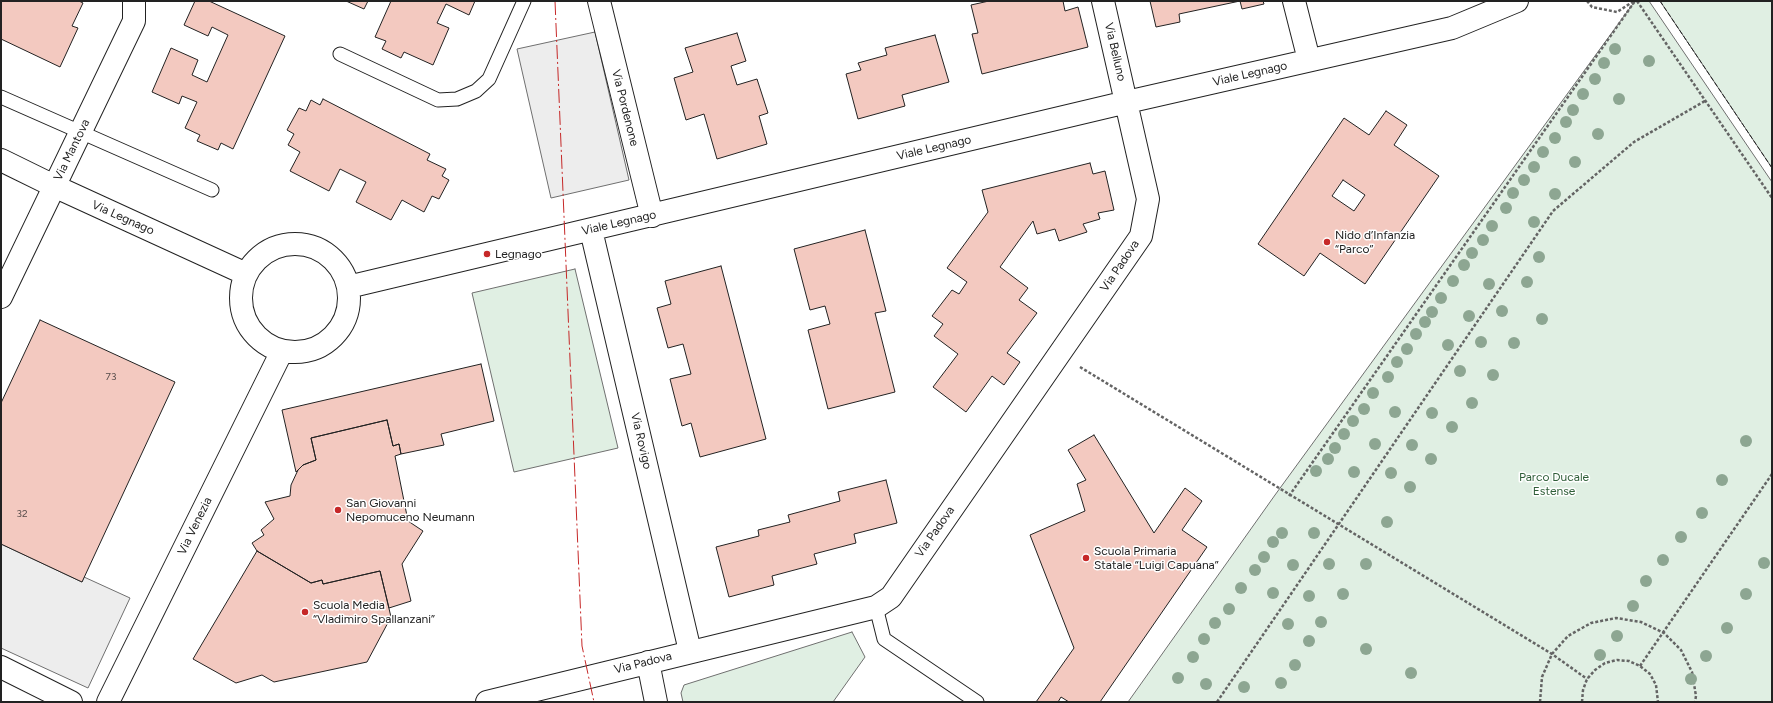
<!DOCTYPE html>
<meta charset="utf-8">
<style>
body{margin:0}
#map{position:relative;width:1773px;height:703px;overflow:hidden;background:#fff;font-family:Figtree,sans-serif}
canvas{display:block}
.frame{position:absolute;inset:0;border:2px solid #222;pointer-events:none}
</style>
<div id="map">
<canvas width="1773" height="703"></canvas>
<div class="frame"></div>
</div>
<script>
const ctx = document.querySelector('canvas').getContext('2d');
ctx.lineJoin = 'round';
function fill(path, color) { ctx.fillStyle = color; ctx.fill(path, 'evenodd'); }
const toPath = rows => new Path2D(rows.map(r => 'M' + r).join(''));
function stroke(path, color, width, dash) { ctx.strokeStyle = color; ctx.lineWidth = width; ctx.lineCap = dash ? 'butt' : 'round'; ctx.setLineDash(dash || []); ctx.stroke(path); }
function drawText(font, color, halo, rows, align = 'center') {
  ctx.font = font + ' Figtree,sans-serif'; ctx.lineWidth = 3; ctx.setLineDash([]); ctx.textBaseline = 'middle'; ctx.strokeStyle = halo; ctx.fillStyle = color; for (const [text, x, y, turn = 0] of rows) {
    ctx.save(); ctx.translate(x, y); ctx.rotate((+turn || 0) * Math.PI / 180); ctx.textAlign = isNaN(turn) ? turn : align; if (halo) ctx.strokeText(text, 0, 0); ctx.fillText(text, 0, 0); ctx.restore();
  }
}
const green = toPath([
 [1635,1,1649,1,1772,182,1772,702,1128,702,1275,495,1635,1],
 [1660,1,1772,1,1772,168,1660,1],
 [575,269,618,448,514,472,472,293,575,269],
 [852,632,865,657,833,702,683,702,681,693,684,685,852,632]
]);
const parking = toPath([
 [595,32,629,180,551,198,517,49,595,32],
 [1,544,82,582,84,577,130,598,88,688,1,648,1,544]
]);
const building = toPath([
 [1,1,79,1,83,3,72,26,78,28,60,67,1,39,1,1],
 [195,1,209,1,285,36,233,149,221,143,218,150,197,141,200,135,185,128,197,102,182,96,179,104,152,92,171,48,198,60,192,75,207,82,228,35,212,27,208,36,184,25,195,1],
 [346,1,368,1,364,9,346,1],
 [391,1,475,1,469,15,446,4,437,23,449,28,433,65,404,52,401,58,382,49,386,41,375,37,391,1],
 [989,1,1063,1,1065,11,1078,7,1088,47,982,74,972,34,978,33,971,5,989,1],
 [1150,1,1263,1,1264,4,1242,9,1240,1,1179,14,1180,22,1156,27,1150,1],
 [737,33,746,61,731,66,737,85,757,79,768,113,759,116,767,144,717,159,704,114,686,120,674,78,693,72,685,48,737,33],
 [935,35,949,82,902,95,905,106,858,119,846,74,861,70,858,63,887,55,885,48,935,35],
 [323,99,430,154,427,160,446,169,442,176,449,180,439,199,432,196,424,212,402,200,391,220,356,202,366,182,340,169,329,191,290,171,300,152,288,145,294,134,287,130,299,108,306,111,311,100,320,105,323,99],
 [1386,111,1407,125,1394,145,1439,176,1365,284,1320,253,1304,276,1258,244,1344,118,1369,135,1386,111],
 [1343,180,1365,195,1354,211,1332,196,1343,180],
 [1090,163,1093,174,1105,171,1114,210,1098,213,1100,219,1083,224,1087,232,1059,241,1055,229,1037,234,1033,221,1000,267,1028,288,1019,300,1037,313,1007,353,1020,362,1004,385,992,376,966,412,933,387,958,354,934,336,943,324,932,316,952,290,959,294,967,282,947,268,988,212,982,190,1090,163],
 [865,230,886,311,875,313,895,392,828,409,808,330,830,324,825,306,810,310,794,249,865,230],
 [721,266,766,439,700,457,691,423,682,426,670,379,691,374,683,344,668,348,657,308,671,304,665,281,721,266],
 [40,320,175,382,82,582,1,544,1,403,40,320],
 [481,364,494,421,441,434,444,445,401,454,399,444,393,446,387,420,311,438,316,460,303,465,296,472,282,410,481,364],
 [387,420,393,446,399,444,401,454,395,456,408,521,423,531,402,564,411,601,389,608,380,571,323,584,322,580,311,583,257,551,252,543,264,535,261,530,274,519,265,502,290,496,291,485,298,470,303,465,316,460,311,438,387,420],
 [1094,435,1154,533,1185,488,1202,501,1182,530,1207,547,1100,702,1069,702,1061,697,1058,702,1036,702,1074,648,1030,535,1085,511,1077,484,1086,480,1068,450,1094,435],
 [886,480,897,523,854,534,856,543,814,554,817,564,772,576,774,585,729,597,716,547,759,536,758,530,790,522,788,515,840,501,838,492,886,480],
 [257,551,311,583,322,580,323,584,380,571,391,617,367,662,274,682,262,675,236,683,193,659,257,551]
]);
const path = toPath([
 [1587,1,1592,7,1617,12,1634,1],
 [1637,1,1772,198],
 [1080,367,1552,654,1587,679],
 [1289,496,1635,1],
 [1640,666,1772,474],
 [1217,702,1553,211,1634,142,1705,101],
 [1540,702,1542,677,1552,654,1568,636,1591,623,1616,618,1641,622,1664,633,1681,650,1692,672,1696,696,1695,702],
 [1582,702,1583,690,1587,679,1595,670,1605,663,1617,660,1629,661,1640,666,1650,674,1656,685,1658,702]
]);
const service = toPath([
 [340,54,438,100,457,99,476,91,489,79,524,1],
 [1,97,212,190],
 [876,607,884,639,977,702]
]);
const minor = toPath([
 [599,1,652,216],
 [1294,1,1309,60],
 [1,160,54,186,246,274],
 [591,230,690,651],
 '241 298a54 54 0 1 1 108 0a54 54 0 1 1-108 0Z',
 [348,287,1127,102,1452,28,1517,1],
 [1,297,134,21,134,1],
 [648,662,656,702],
 [1,667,71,702],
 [108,702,282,351],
 [487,702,876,607,891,597,1141,236,1148,199,1103,1]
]);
const fence = toPath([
 [1660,1,1772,168]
]);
const power = toPath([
 [555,1,582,646,594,702]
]);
const trees = [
 [1615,49],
 [1649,61],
 [1604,63],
 [1595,79],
 [1583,94],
 [1619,99],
 [1573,110],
 [1566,122],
 [1598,134],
 [1555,138],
 [1543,152],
 [1575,162],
 [1534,167],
 [1524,180],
 [1513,193],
 [1555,194],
 [1506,208],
 [1534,222],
 [1492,226],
 [1483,240],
 [1472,253],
 [1539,257],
 [1464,265],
 [1453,281],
 [1527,282],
 [1489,284],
 [1441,298],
 [1502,311],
 [1432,312],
 [1469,316],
 [1542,319],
 [1425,322],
 [1416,334],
 [1481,342],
 [1514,343],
 [1448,345],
 [1407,349],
 [1397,362],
 [1460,371],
 [1493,375],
 [1388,377],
 [1373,393],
 [1472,403],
 [1364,409],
 [1395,412],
 [1432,413],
 [1353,421],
 [1452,427],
 [1344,434],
 [1746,441],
 [1375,444],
 [1412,445],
 [1335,448],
 [1328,459],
 [1431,459],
 [1316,471],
 [1354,472],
 [1391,473],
 [1722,480],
 [1410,487],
 [1702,513],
 [1387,522],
 [1282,533],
 [1314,533],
 [1681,537],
 [1273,542],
 [1264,557],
 [1663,560],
 [1764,563],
 [1329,564],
 [1366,564],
 [1293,565],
 [1255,570],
 [1646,581],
 [1241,588],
 [1273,593],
 [1343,594],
 [1746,594],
 [1309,596],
 [1633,606],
 [1229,609],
 [1321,622],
 [1215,623],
 [1288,624],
 [1727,628],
 [1617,636],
 [1204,639],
 [1309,641],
 [1366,649],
 [1600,655],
 [1706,656],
 [1193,657],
 [1295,665],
 [1411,673],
 [1178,678],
 [1691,679],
 [1281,683],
 [1206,684],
 [1244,687]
];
const markers = [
 [1327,242,4,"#c62828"],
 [487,254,4,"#c62828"],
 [338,510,4,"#c62828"],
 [1086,558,4,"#c62828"],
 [305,612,4,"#c62828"]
];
const numberNames = [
 ["73",111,377],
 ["32",22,514]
];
const streetNames = [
 ["Via Belluno",1115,52,77],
 ["Viale Legnago",1250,74,-13],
 ["Via Pordenone",625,108,76],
 ["Viale Legnago",934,148,-13],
 ["Via Mantova",72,150,-64],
 ["Via Legnago",123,218,24],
 ["Viale Legnago",619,223,-13],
 ["Via Padova",1120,266,-56],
 ["Via Rovigo",641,441,77],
 ["Via Venezia",195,526,-64],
 ["Via Padova",935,532,-55],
 ["Via Padova",643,663,-14]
];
const poiNames = [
 ["Nido d’Infanzia",1335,235],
 ["“Parco”",1335,249],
 ["Legnago",495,254],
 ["San Giovanni",346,503],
 ["Nepomuceno Neumann",346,517],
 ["Scuola Primaria",1094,551],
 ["Statale “Luigi Capuana”",1094,565],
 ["Scuola Media",313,605],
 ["“Vladimiro Spallanzani”",313,619]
];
const parkNames = [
 ["Parco Ducale",1554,477],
 ["Estense",1554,491]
];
fill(green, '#e0efe3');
stroke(green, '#6f6f6f', 1);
fill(parking, '#ededed');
stroke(parking, '#6f6f6f', 1);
fill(building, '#f3c9c0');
stroke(building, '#222', 1);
stroke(service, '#222', 15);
stroke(minor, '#222', 24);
stroke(path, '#646464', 2.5, [3, 2]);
stroke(service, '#fff', 13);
stroke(minor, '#fff', 22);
stroke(fence, '#222', 1, [5, 2]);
stroke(power, '#c62828', 1, [14, 3, 2, 3]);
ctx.fillStyle = '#8da692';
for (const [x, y] of trees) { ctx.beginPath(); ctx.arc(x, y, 6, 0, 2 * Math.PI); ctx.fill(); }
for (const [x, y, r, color] of markers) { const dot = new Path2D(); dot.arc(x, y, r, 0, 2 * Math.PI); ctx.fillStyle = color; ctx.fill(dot); stroke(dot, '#fff', 1.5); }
drawText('10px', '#564c4a', null, numberNames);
drawText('12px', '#222', '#fff', streetNames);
drawText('12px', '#222', '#fff', poiNames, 'left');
drawText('12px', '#2f5e38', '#fff', parkNames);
</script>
